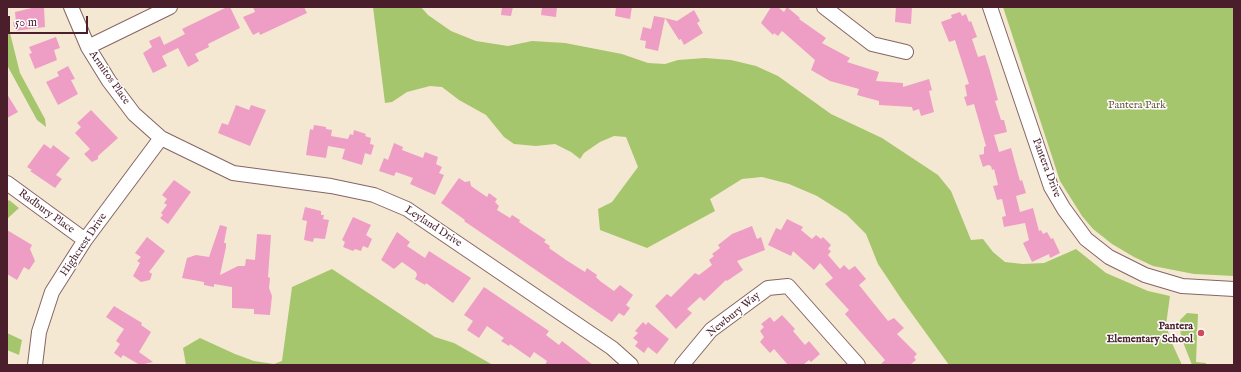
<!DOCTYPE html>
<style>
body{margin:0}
#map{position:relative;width:1241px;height:372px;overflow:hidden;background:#f5e8d2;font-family:"IM FELL English",serif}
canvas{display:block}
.frame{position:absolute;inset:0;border:8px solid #4a1f2b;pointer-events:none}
.scale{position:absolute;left:8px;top:16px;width:80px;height:18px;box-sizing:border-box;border:2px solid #4a1f2b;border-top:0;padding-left:5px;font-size:12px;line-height:14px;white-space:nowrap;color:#4a1f2b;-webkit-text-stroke:3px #fff;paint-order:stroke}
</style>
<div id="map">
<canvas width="1241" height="372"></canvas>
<div class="frame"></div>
<div class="scale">50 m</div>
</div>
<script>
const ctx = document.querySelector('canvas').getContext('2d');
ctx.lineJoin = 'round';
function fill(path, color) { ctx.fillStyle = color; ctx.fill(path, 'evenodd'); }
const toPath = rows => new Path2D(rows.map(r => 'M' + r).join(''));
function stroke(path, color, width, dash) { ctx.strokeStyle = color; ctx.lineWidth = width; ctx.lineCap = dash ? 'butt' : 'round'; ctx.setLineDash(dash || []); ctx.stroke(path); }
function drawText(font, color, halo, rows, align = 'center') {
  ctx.font = font + ' "IM FELL English",serif'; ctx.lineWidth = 3; ctx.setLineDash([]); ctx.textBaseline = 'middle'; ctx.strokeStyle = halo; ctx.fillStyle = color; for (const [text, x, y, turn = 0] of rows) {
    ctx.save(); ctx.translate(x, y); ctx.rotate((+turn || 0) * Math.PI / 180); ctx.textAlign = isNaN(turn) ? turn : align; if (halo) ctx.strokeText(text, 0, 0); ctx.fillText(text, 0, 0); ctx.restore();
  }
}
const green = toPath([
 [373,7,421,7,428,15,451,31,476,41,508,46,532,41,565,43,622,54,648,63,665,64,678,60,705,58,731,60,756,66,778,76,831,114,882,138,938,175,951,191,971,240,983,239,993,252,1005,262,1023,264,1044,263,1076,249,1106,273,1148,291,1170,296,1166,325,1171,341,1182,365,949,365,902,300,878,264,866,234,847,215,817,196,789,184,762,177,742,179,710,199,715,211,647,248,600,230,598,209,612,202,638,167,626,137,614,136,600,142,584,153,580,159,571,152,555,144,536,146,514,144,504,137,486,115,459,100,442,87,430,86,407,92,392,102,385,103],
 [1003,7,1234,7,1234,276,1194,274,1153,266,1134,257,1112,244,1093,229,1082,216,1060,181],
 [7,21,20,73,45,119,46,127,37,120,7,65],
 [9,200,19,208,7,219,7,202],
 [332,269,435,337,454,343,493,365,186,365,183,348,200,338,235,354,254,361,274,364,282,361,292,287],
 [1187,313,1198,314,1196,362,1206,363,1206,365,1192,365,1181,337,1180,327,1180,320],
 [7,333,22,340,19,355,7,350]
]);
const building = toPath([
 [36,7,44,7,45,27,15,31,13,22,16,22,15,12],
 [227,7,230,7,240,28,208,44,209,47,195,54,199,61,188,67,178,48,162,56,167,66,153,73,143,53,152,47,149,41,160,36,164,45,185,34,182,29],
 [253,7,304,7,307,13,260,35,259,32,253,35,243,17,255,12],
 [502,7,513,7,511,16,501,15],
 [542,7,557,7,556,17,541,15],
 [616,7,632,7,630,19,615,16],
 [771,7,778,7,784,12,787,7,800,18,799,19,826,38,822,43,850,58,847,62,879,72,876,81,903,83,903,87,929,79,932,90,929,91,934,112,921,116,919,109,913,111,912,107,879,105,879,101,857,95,859,89,830,81,811,70,815,60,782,31,778,36,774,33,773,35,761,23],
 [896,7,912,7,911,24,895,22],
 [694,10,700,21,697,23,703,33,684,45,681,39,679,40,665,18,677,21],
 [960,12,962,16,966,14,969,22,971,21,977,37,972,39,978,57,985,55,990,71,998,100,995,101,1001,120,1004,120,1007,132,994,135,999,152,1011,148,1020,181,1022,180,1026,193,1016,196,1020,212,1033,208,1039,231,1041,230,1043,234,1047,232,1051,239,1053,238,1060,253,1050,258,1049,254,1032,262,1023,243,1029,240,1025,223,1004,227,1002,217,1006,216,1002,199,997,200,993,186,998,185,994,169,992,170,991,166,988,165,983,167,979,155,984,154,984,147,986,146,974,104,967,106,964,97,967,96,965,85,969,84,955,40,949,42,941,22,952,18,951,15],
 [654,16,665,18,658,51,645,48,646,41,640,40,643,27,651,29],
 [56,37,60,48,54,50,57,60,35,69,29,54,32,53,29,47],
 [68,66,75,79,71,80,78,94,58,105,46,82,59,76,57,72],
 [7,94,18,112,7,118],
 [236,105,249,110,251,105,266,110,250,146,218,133,222,123,228,125],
 [91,110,118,138,98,156,98,159,92,162,84,154,90,149,75,133,81,127,77,123],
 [314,125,326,127,326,129,332,130,331,136,348,139,350,134,353,135,354,130,366,134,365,136,371,138,370,144,374,145,371,155,365,153,362,165,342,159,345,149,328,146,326,158,306,155,310,129,313,130],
 [394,143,403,147,402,150,423,158,425,152,438,157,436,164,442,167,439,173,444,175,435,195,410,184,413,178,396,172,394,176,379,171,384,158,388,160],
 [44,144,51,149,53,145,70,158,56,175,62,179,55,188,30,171,32,170,27,167],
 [459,178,465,182,470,181,471,186,487,197,489,193,497,199,495,202,499,206,497,210,510,218,512,215,520,220,519,222,546,240,544,242,550,246,549,248,566,260,585,272,587,268,597,275,596,277,600,281,614,291,620,285,633,295,626,305,630,308,624,316,619,313,612,322,464,221,465,220,441,203],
 [174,180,191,192,168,224,160,218,163,215,161,213,167,205,164,203,167,199,162,195],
 [305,207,321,211,321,215,324,215,323,219,329,220,325,239,314,238,313,242,304,240,307,221,302,220],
 [353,217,371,225,366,235,372,239,368,248,363,246,361,251,355,249,353,251,343,247,345,242,342,240],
 [787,219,803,227,801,230,812,239,816,235,821,239,823,237,831,245,828,249,831,251,828,255,840,269,844,265,849,270,855,266,866,279,859,285,888,321,894,318,904,328,897,334,917,354,914,357,916,360,910,365,880,365,885,360,845,314,849,310,825,284,833,278,820,263,814,270,793,251,791,256,768,245,776,228,781,230],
 [220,225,227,227,224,243,226,243,226,247,220,275,238,266,245,266,246,259,255,260,257,234,271,235,268,277,270,278,269,288,272,296,270,315,254,314,254,309,232,308,232,287,214,284,214,287,204,285,204,282,182,278,187,258,196,255,209,257],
 [752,226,757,239,761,237,765,250,737,261,743,270,727,281,726,280,704,301,700,297,687,309,692,313,676,329,655,306,667,294,671,297,695,273,699,275,712,265,709,260,714,256,712,254,720,248,718,245,732,234],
 [7,230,32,245,30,249,35,261,29,270,24,267,17,280,7,274],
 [397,232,410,242,407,246,425,258,429,251,471,278,453,303,426,283,425,285,415,279,417,275,416,272,402,262,394,269,381,260],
 [147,237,165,251,149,272,152,274,150,280,141,282,133,276,140,263,137,261,141,257,135,253],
 [484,287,549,331,546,335,559,345,562,341,593,365,545,365,547,361,534,352,530,358,510,344,509,346,501,341,504,338,487,326,479,338,467,330,473,321,464,315],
 [114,306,142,323,141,325,151,332,139,352,153,362,140,365,123,355,121,358,114,353,120,344,116,341,124,329,106,317],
 [782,315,795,329,793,331,805,345,809,341,820,354,811,362,809,360,803,365,788,365,774,349,770,353,760,342,764,337,760,331,764,327,761,324,770,317,774,322],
 [643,322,646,325,648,322,669,339,657,354,648,347,644,353,635,346,638,342,633,338,638,333,635,331]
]);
const minor = toPath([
 [71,7,88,47,109,81,134,114,161,138,233,173,331,186,374,195,407,209,612,348,631,365],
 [824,7,872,44,906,52],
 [990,7,1051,187,1064,209,1086,239,1109,257,1145,275,1182,286,1234,289],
 [88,47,170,7],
 [7,183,85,240],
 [35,365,39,332,52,292,85,240,161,138],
 [682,365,711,330,768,288,788,286,858,365]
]);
const markers = [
 [1201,333,4,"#d1495b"]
];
const streetNames = [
 ["Armitos Place",109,78,55],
 ["Pantera Drive",1046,168,69],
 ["Radbury Place",46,212,36],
 ["Leyland Drive",433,227,33],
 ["Highcrest Drive",84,245,-56],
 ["Newbury Way",734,315,-39]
];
const parkNames = [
 ["Pantera Park",1137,106]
];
const poiNames = [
 ["Pantera",1193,327],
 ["Elementary School",1193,340]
];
fill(green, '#a6c66e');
fill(building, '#ee9dc5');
stroke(minor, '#866565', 16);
stroke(minor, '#fff', 14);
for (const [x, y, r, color] of markers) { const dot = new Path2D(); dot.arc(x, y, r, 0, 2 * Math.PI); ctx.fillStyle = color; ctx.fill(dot); stroke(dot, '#fff', 1.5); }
drawText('11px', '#4a1f2b', '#fff', streetNames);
drawText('11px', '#6a5942', '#fff', parkNames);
drawText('bold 11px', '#4a1f2b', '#fff', poiNames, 'right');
</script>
